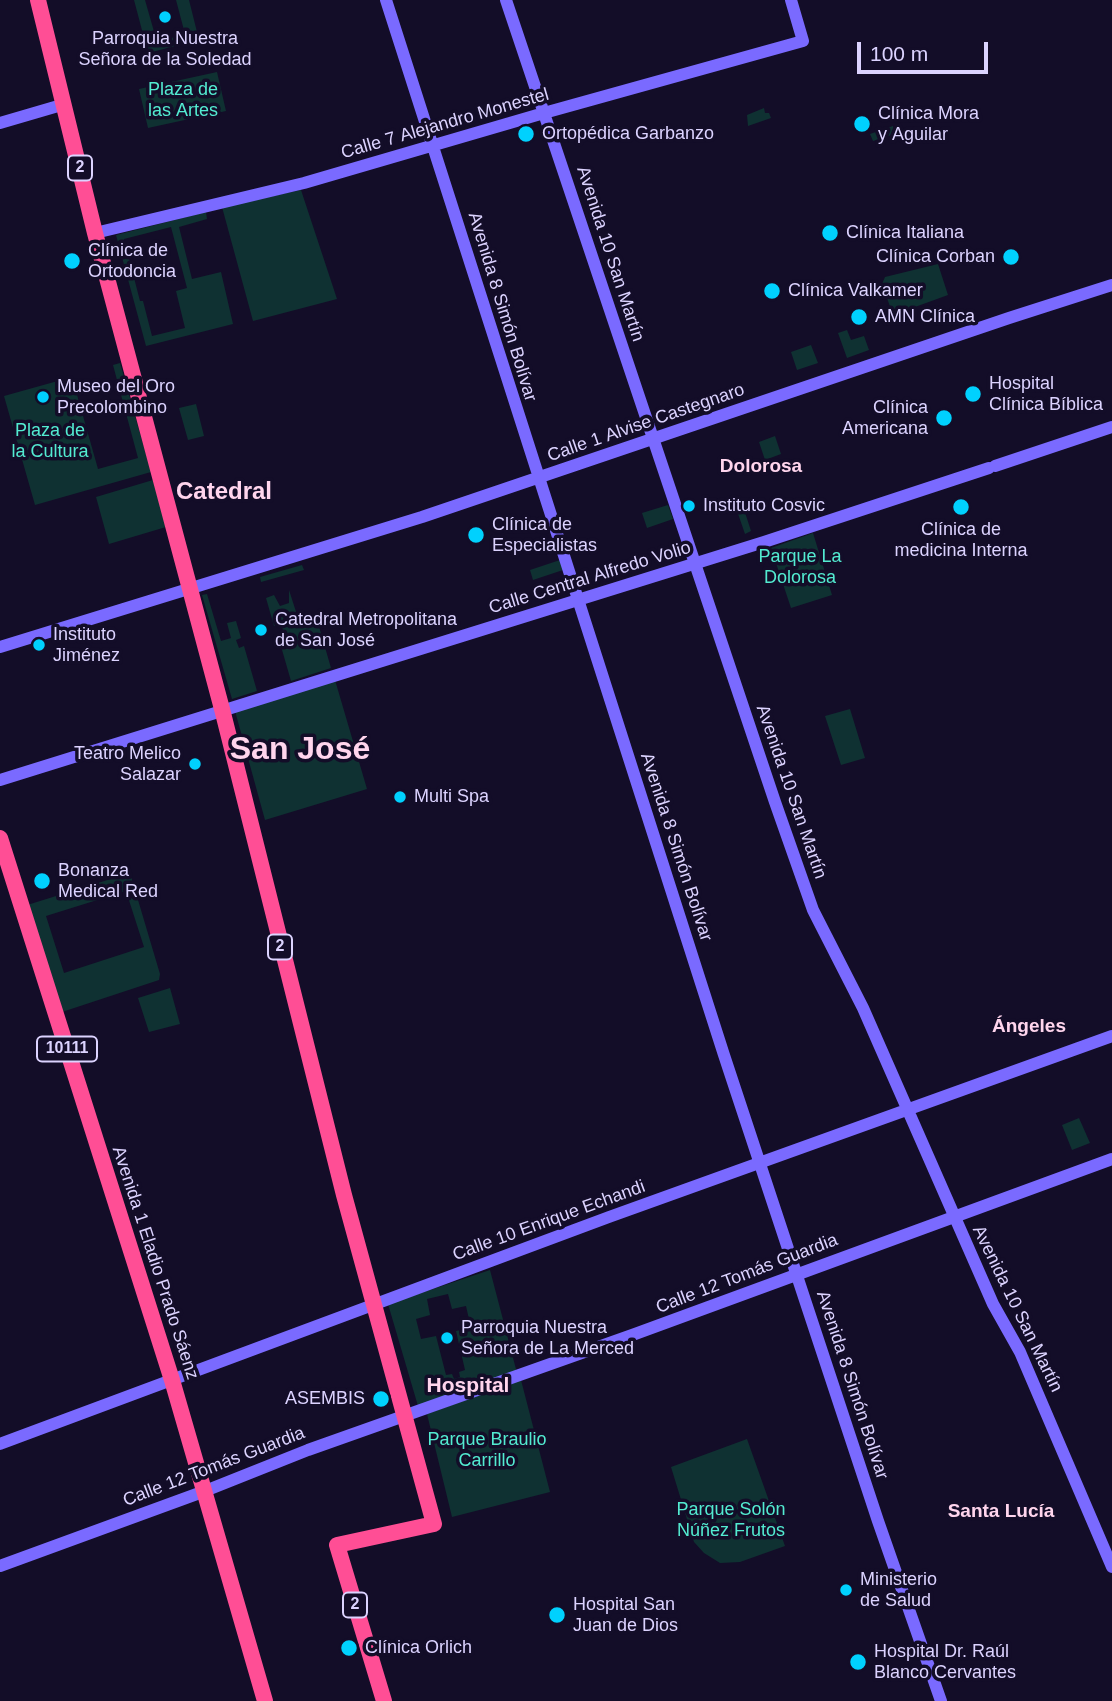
<!DOCTYPE html>
<meta charset="utf-8">
<style>
body{margin:0}
#map{position:relative;width:1112px;height:1701px;overflow:hidden;background:#130d28;font-family:Helvetica,sans-serif}
canvas{display:block}
.scale{position:absolute;left:857px;top:42px;width:131px;height:32px;box-sizing:border-box;border:4px solid #dcd3ff;border-top:0;padding-left:9px;font-size:21px;line-height:24px;white-space:nowrap;color:#dcd3ff;-webkit-text-stroke:5px #130d28;paint-order:stroke}
</style>
<div id="map">
<canvas width="1112" height="1701"></canvas>
<div class="scale">100 m</div>
</div>
<script>
const ctx = document.querySelector('canvas').getContext('2d');
ctx.lineJoin = 'round';
function fill(path, color) { ctx.fillStyle = color; ctx.fill(path, 'evenodd'); }
const toPath = rows => new Path2D(rows.map(r => 'M' + r).join(''));
function stroke(path, color, width, dash) { ctx.strokeStyle = color; ctx.lineWidth = width; ctx.lineCap = dash ? 'butt' : 'round'; ctx.setLineDash(dash || []); ctx.stroke(path); }
function drawText(font, color, halo, rows, align = 'center') {
  ctx.font = font + ' Helvetica,sans-serif'; ctx.lineWidth = 7; ctx.setLineDash([]); ctx.textBaseline = 'middle'; ctx.strokeStyle = halo; ctx.fillStyle = color; for (const [text, x, y, turn = 0] of rows) {
    ctx.save(); ctx.translate(x, y); ctx.rotate((+turn || 0) * Math.PI / 180); ctx.textAlign = isNaN(turn) ? turn : align; if (halo) ctx.strokeText(text, 0, 0); ctx.fillText(text, 0, 0); ctx.restore();
  }
}
const green = toPath([
 [134,0,145,0,157,42,185,34,176,0,189,0,199,40,148,53],
 [217,72,226,111,148,128,139,89],
 [764,108,765,113,769,113,771,118,748,126,747,115],
 [893,126,895,134,873,141,870,134],
 [301,190,337,299,253,321,222,207],
 [206,212,207,219,179,227,192,279,221,272,233,324,146,346,116,235],
 [171,227,187,288,176,291,185,328,152,336,143,301,140,301,124,239],
 [938,264,948,295,893,315,882,284,885,277],
 [847,330,851,340,864,336,869,350,847,358,838,333],
 [811,345,818,363,797,370,791,352],
 [120,363,151,472,35,505,4,396,72,377,98,469,138,458,113,365],
 [196,404,204,436,188,440,179,408],
 [775,436,781,454,765,460,759,442],
 [153,480,166,527,109,544,96,497],
 [742,503,751,531,745,534,735,505],
 [668,505,673,519,647,528,642,513],
 [813,533,832,595,791,608,771,548],
 [560,560,563,570,533,580,530,570],
 [302,565,304,570,261,582,260,577],
 [289,590,299,621,316,616,331,668,291,681,278,636,284,634,281,624,274,626,266,598,274,595,280,606,289,603],
 [207,594,221,641,231,638,227,623,236,621,241,638,236,640,239,648,244,646,257,691,232,699,202,595],
 [335,680,367,789,265,820,235,711],
 [850,709,865,758,841,765,825,716],
 [130,873,160,974,159,980,59,1013,24,906],
 [126,891,144,947,64,973,46,916],
 [170,988,180,1024,149,1032,138,998],
 [1079,1118,1090,1143,1072,1150,1062,1125],
 [490,1270,517,1373,418,1406,388,1304],
 [448,1294,452,1309,466,1306,471,1328,456,1331,465,1370,459,1372,460,1377,454,1379,452,1374,446,1375,436,1336,421,1339,416,1319,430,1315,427,1299],
 [521,1380,550,1492,452,1517,427,1414],
 [747,1439,785,1546,740,1562,720,1563,704,1553,694,1542,671,1467]
]);
const secondary = toPath([
 [386,0,724,1055,878,1521,941,1701],
 [506,0,775,802,813,910,863,1008,993,1304,1020,1352,1112,1567],
 [0,123,65,104],
 [95,233,304,183,544,113,803,41,791,0],
 [995,466,1112,427],
 [0,647,422,517,1009,318,1112,285],
 [0,780,764,542,989,468],
 [0,1444,609,1217,1112,1036],
 [0,1566,205,1491,308,1450,635,1334,1112,1159]
]);
const highway = toPath([
 [38,0,95,233,222,709,344,1195,434,1524,337,1545,384,1701],
 [0,838,172,1380,265,1701]
]);
const markers = [
 [165,17,7,"#00d1fe"],
 [862,124,9,"#00d1fe"],
 [526,134,9,"#00d1fe"],
 [830,233,9,"#00d1fe"],
 [1011,257,9,"#00d1fe"],
 [72,261,9,"#00d1fe"],
 [772,291,9,"#00d1fe"],
 [859,317,9,"#00d1fe"],
 [973,394,9,"#00d1fe"],
 [43,397,7,"#00d1fe"],
 [944,418,9,"#00d1fe"],
 [689,506,7,"#00d1fe"],
 [961,507,9,"#00d1fe"],
 [476,535,9,"#00d1fe"],
 [261,630,7,"#00d1fe"],
 [39,645,7,"#00d1fe"],
 [195,764,7,"#00d1fe"],
 [400,797,7,"#00d1fe"],
 [42,881,9,"#00d1fe"],
 [447,1338,7,"#00d1fe"],
 [381,1399,9,"#00d1fe"],
 [846,1590,7,"#00d1fe"],
 [557,1615,9,"#00d1fe"],
 [349,1648,9,"#00d1fe"],
 [858,1662,9,"#00d1fe"]
];
const shields = [
 [80,168,24],
 [280,947,24],
 [67,1049,60],
 [355,1605,24]
];
const shieldNames = [
 ["2",80,168],
 ["2",280,947],
 ["10111",67,1049],
 ["2",355,1605]
];
const poiNames = [
 ["Parroquia Nuestra",165,39,"center"],
 ["Señora de la Soledad",165,60,"center"],
 ["Clínica Mora",878,114],
 ["y Aguilar",878,135],
 ["Ortopédica Garbanzo",542,134],
 ["Clínica Italiana",846,233],
 ["Clínica de",88,251],
 ["Ortodoncia",88,272],
 ["Clínica Corban",995,257,"right"],
 ["Clínica Valkamer",788,291],
 ["AMN Clínica",875,317],
 ["Hospital",989,384],
 ["Clínica Bíblica",989,405],
 ["Museo del Oro",57,387],
 ["Precolombino",57,408],
 ["Clínica",928,408,"right"],
 ["Americana",928,429,"right"],
 ["Instituto Cosvic",703,506],
 ["Clínica de",492,525],
 ["Especialistas",492,546],
 ["Clínica de",961,530,"center"],
 ["medicina Interna",961,551,"center"],
 ["Catedral Metropolitana",275,620],
 ["de San José",275,641],
 ["Instituto",53,635],
 ["Jiménez",53,656],
 ["Teatro Melico",181,754,"right"],
 ["Salazar",181,775,"right"],
 ["Multi Spa",414,797],
 ["Bonanza",58,871],
 ["Medical Red",58,892],
 ["Parroquia Nuestra",461,1328],
 ["Señora de La Merced",461,1349],
 ["ASEMBIS",365,1399,"right"],
 ["Ministerio",860,1580],
 ["de Salud",860,1601],
 ["Hospital San",573,1605],
 ["Juan de Dios",573,1626],
 ["Clínica Orlich",365,1648],
 ["Hospital Dr. Raúl",874,1652],
 ["Blanco Cervantes",874,1673]
];
const parkNames = [
 ["Plaza de",183,90],
 ["las Artes",183,111],
 ["Plaza de",50,431],
 ["la Cultura",50,452],
 ["Parque La",800,557],
 ["Dolorosa",800,578],
 ["Parque Braulio",487,1440],
 ["Carrillo",487,1461],
 ["Parque Solón",731,1510],
 ["Núñez Frutos",731,1531]
];
const streetNames = [
 ["Calle 7 Alejandro Monestel",445,124,-16],
 ["Avenida 10 San Martín",610,254,72],
 ["Avenida 8 Simón Bolívar",502,307,73],
 ["Calle 1 Alvise Castegnaro",646,423,-19],
 ["Calle Central Alfredo Volio",590,578,-17],
 ["Avenida 10 San Martín",791,792,71],
 ["Avenida 8 Simón Bolívar",676,847,72],
 ["Calle 10 Enrique Echandi",549,1221,-20],
 ["Avenida 1 Eladio Prado Sáenz",155,1263,72],
 ["Calle 12 Tomás Guardia",747,1274,-21],
 ["Avenida 10 San Martín",1017,1309,64],
 ["Avenida 8 Simón Bolívar",852,1385,72],
 ["Calle 12 Tomás Guardia",214,1467,-21]
];
const neighbourhoodNames = [
 ["Dolorosa",761,467],
 ["Ángeles",1029,1027],
 ["Santa Lucía",1001,1512]
];
const quarterNames = [
 ["Hospital",468,1386]
];
const districtNames = [
 ["Catedral",224,492]
];
const townNames = [
 ["San José",300,750]
];
fill(green, '#0f3132');
stroke(secondary, '#7a6aff', 12);
stroke(highway, '#ff4e95', 16);
for (const [x, y, r, color] of markers) { const dot = new Path2D(); dot.arc(x, y, r, 0, 2 * Math.PI); ctx.fillStyle = color; ctx.fill(dot); stroke(dot, '#130d28', 2.5); }
for (const [x, y, w] of shields) { const box = new Path2D(); box.roundRect(x - w / 2, y - 12.5, w, 25, 5); ctx.fillStyle = '#130d28'; ctx.fill(box); stroke(box, '#dcd3ff', 2); }
drawText('bold 16px', '#dcd3ff', null, shieldNames);
drawText('18px', '#dcd3ff', '#130d28', poiNames, 'left');
drawText('18px', '#53ebd1', '#130d28', parkNames);
drawText('18px', '#dcd3ff', '#130d28', streetNames);
drawText('bold 19px', '#ffd5ed', '#130d28', neighbourhoodNames);
drawText('bold 21px', '#ffd5ed', '#130d28', quarterNames);
drawText('bold 24px', '#ffd5ed', '#130d28', districtNames);
drawText('bold 32px', '#ffd5ed', '#130d28', townNames);
</script>
